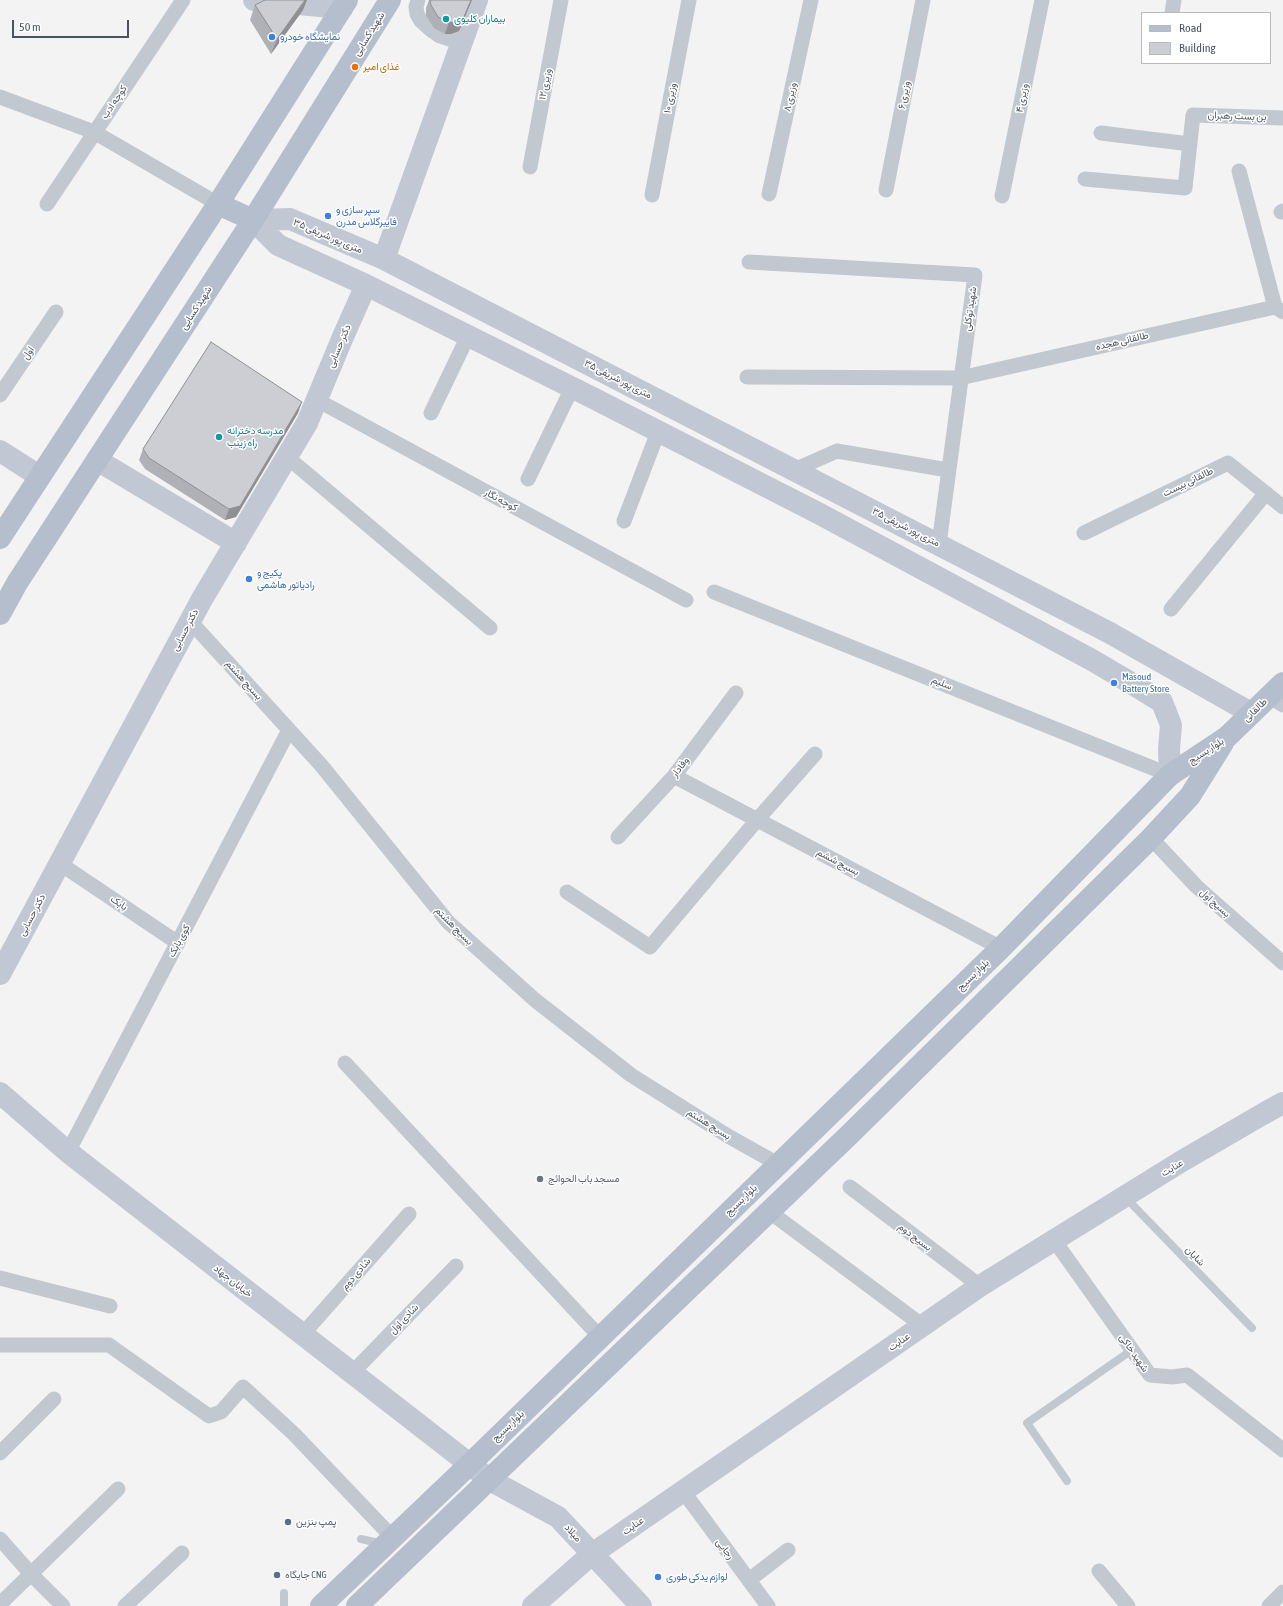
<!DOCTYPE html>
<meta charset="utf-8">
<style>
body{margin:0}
#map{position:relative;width:1283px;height:1606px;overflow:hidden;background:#f4f3f3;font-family:"Asap Condensed",sans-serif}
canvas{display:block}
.legend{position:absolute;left:1141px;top:12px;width:130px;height:52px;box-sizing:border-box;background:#fff;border:1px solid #b7babf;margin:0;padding:5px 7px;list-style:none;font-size:12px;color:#4c535e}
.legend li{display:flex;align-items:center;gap:8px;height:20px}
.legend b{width:20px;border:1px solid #b7babf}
.scale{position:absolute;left:12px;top:20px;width:117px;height:18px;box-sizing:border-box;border:2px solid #4c535e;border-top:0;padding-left:5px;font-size:12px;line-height:14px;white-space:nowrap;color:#4c535e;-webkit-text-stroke:3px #fff;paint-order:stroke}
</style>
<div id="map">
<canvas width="1283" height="1606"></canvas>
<ul class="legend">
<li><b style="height:5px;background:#b5becd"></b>Road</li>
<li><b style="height:11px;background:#cdced4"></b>Building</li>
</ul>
<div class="scale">50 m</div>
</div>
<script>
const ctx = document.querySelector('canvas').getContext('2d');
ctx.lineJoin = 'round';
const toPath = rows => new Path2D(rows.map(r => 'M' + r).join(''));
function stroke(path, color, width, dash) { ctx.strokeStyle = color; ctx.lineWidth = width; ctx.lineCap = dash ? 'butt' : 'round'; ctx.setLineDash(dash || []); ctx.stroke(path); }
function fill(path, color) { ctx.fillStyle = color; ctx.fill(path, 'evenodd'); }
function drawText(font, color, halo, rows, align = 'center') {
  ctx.font = font + ' "Asap Condensed",Vazirmatn,sans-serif'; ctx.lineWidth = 3; ctx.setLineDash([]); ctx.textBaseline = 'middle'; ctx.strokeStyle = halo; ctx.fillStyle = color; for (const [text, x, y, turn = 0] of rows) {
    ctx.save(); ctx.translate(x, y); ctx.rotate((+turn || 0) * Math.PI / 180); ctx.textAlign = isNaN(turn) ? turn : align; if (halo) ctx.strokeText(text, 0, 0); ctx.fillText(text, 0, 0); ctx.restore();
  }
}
const lane = toPath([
 [1125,1197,1252,1328],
 [1067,1481,1027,1423,1132,1350],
 [361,1539,383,1544],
 [284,1593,284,1606]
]);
const street = toPath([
 [418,0,416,7,417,14,421,21,430,29,440,36,452,40,462,39],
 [1172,13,1174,0],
 [0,97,94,132,218,204],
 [1101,133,1190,144],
 [530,167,561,0],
 [1239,171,1275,307],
 [1085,179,1185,188,1193,115,1283,118],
 [886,190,923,0],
 [769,194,811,0],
 [652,195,689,0],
 [1002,196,1042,0],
 [47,204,183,0],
 [1281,212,1283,211],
 [749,262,975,275,939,544],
 [747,377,960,378,1275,307,1283,312],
 [0,395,56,312],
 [317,400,686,600],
 [431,413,468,336],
 [287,457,490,628],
 [794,470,837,451,948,470],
 [528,479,572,388],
 [624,521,658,432],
 [1084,533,1228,463,1283,507],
 [714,592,1170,775],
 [1171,609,1266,493],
 [190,621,321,765,448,922,535,1000,631,1075,728,1136,778,1164],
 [1269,696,1283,705],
 [674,776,1001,948],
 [618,837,674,776,736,693],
 [1151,838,1196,886,1283,963],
 [59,863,178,943],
 [567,892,650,947,757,820,815,754],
 [345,1063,600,1337],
 [68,1152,289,730],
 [850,1187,980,1286],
 [770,1212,923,1326],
 [1054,1240,1150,1375,1172,1377,1187,1375,1283,1450],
 [0,1278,110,1306],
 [302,1335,409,1214],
 [0,1345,109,1345,209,1416,221,1412,243,1387,294,1434,393,1538],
 [352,1373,456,1266],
 [0,1453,54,1399],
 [683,1491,768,1606],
 [0,1539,31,1574,63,1606],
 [1099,1571,1128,1606],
 [749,1580,788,1550],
 [0,1604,118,1489],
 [125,1606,182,1553],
 [1269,1606,1283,1592]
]);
const secondary = toPath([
 [254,0,342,8],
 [253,220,290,219,384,259,1110,633,1251,713],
 [253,220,278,245,366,285,593,398,818,513,1092,660,1131,683,1162,702,1171,725,1169,749,1170,775],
 [384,259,477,0],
 [0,451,39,476],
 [97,460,236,543],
 [0,974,202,599,307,423,342,339,366,285],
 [0,1093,68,1152,490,1480,558,1517,641,1606],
 [533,1606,592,1554,980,1286,1182,1161,1263,1114,1283,1103]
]);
const primary = toPath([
 [218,204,253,220],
 [0,538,218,204,347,0],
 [0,614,17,583,253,220,390,0],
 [321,1606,470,1464,1001,948,1170,775,1227,737,1283,683],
 [357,1606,848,1136,1151,838,1190,796,1223,743]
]);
const wall = toPath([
 [265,0,307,0,303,10,271,54,250,20,255,5],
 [429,0,472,0,459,31,451,34,445,34,434,28,426,16,426,8],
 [298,413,236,517,225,520,145,469,139,460,143,449]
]);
const shadedWall = toPath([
 [305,0,307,0,303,10,271,54,277,39],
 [471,0,472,0,459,31,451,34,445,34,449,22],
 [302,402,298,413,236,517,225,520,229,509]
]);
const building = toPath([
 [265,0,305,0,277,39,255,5,265,0],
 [430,0,471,0,463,19,455,23,449,22,438,17,431,5,430,0],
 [211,342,302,402,240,506,229,509,149,458,143,449,211,342]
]);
const markers = [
 [446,19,4,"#0f9aa8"],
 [272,37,4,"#3f7fe0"],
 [355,67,4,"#e8710a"],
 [328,216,4,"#3f7fe0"],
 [219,437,4,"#0f9aa8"],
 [249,579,4,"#3f7fe0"],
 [1114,683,4,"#3f7fe0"],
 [540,1179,4,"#6b7280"],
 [288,1522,4,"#5c6f8a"],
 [277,1575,4,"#5c6f8a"],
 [658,1577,4,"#3f7fe0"]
];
const cultureNames = [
 ["بیماران کلیوی",454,19],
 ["مدرسه دخترانه",227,431],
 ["راه زینب",227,443]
];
const streetNames = [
 ["شهید کسایی",369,34,-58],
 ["وزيری ۱۲",545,84,-79],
 ["وزیری ۶",904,95,-79],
 ["وزیری ۸",790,97,-78],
 ["وزیری ۱۰",670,98,-79],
 ["وزیری ۴",1022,98,-79],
 ["کوچه ادب",114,102,-56],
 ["بن بست رهبران",1237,116,2],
 ["۳۵ متری پور شریفی",328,236,23],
 ["شهید کسایی",196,308,-57],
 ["شهید توکلی",970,309,-82],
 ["طالقانی هجده",1122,341,-13],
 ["دکتر حسابی",339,346,-67],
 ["اول",28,353,-56],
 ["۳۵ متری پور شریفی",618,379,27],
 ["طالقانی بیست",1188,482,-26],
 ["کوچه نگار",501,500,29],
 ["۳۵ متری پور شریفی",906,527,27],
 ["دکتر حسابی",185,630,-62],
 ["بسیج هشتم",244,680,48],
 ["سلیم",942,683,22],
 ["طالقانی",1255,710,-44],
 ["بلوار بسیج",1206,751,-33],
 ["وفادار",680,767,-52],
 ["بسیج ششم",838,862,28],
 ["بابک",119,903,34],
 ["بسیج اول",1215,903,42],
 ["دکتر حسابی",32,915,-62],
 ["بسیج هشتم",454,926,45],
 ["کوی بابک",179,941,-62],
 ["بلوار بسیج",973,975,-44],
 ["بسیج هشتم",709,1124,32],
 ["عنایت",1172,1168,-31],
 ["بلوار بسیج",741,1200,-44],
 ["بسيج دوم",915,1237,37],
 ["شایان",1195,1256,46],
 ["شادی دوم",356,1274,-49],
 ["خیابان جهاد",233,1281,38],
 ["شادی اول",404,1319,-46],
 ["عنایت",899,1342,-35],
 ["شهید خاکی",1134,1353,55],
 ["بلوار بسیج",508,1426,-44],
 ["عنایت",633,1526,-35],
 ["میلاد",573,1533,48],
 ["رجایی",725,1549,53]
];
const shopNames = [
 ["نمایشگاه خودرو",280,37],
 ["سپر سازی و",336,210],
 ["فایبرگلاس مدرن",336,222],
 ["پکیج و",257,573],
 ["رادیاتور هاشمی",257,585],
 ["Masoud",1122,677],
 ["Battery Store",1122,689],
 ["لوازم یدکی طوری",666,1577]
];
const foodNames = [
 ["غذای امیر",363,67]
];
const worshipNames = [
 ["مسجد باب الحوائج",548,1179]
];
const serviceNames = [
 ["پمپ بنزین",296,1522],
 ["جایگاه CNG",285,1575]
];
stroke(lane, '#c2c8cf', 8);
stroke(street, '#c2c8cf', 15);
stroke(secondary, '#c2c8d3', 22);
stroke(primary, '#b5becd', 22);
fill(wall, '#b0b1b6');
fill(shadedWall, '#909094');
fill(building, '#cdced4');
stroke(building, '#909094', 1);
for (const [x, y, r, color] of markers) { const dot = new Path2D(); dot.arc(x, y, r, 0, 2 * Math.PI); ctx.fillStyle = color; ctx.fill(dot); stroke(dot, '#fff', 1.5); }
drawText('10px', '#0d838f', '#fff', cultureNames, 'left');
drawText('10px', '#4c535e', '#fff', streetNames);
drawText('10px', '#366cbe', '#fff', shopNames, 'left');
drawText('10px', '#c56008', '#fff', foodNames, 'left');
drawText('10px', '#5b616d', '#fff', worshipNames, 'left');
drawText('10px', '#4e5e75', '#fff', serviceNames, 'left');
</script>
